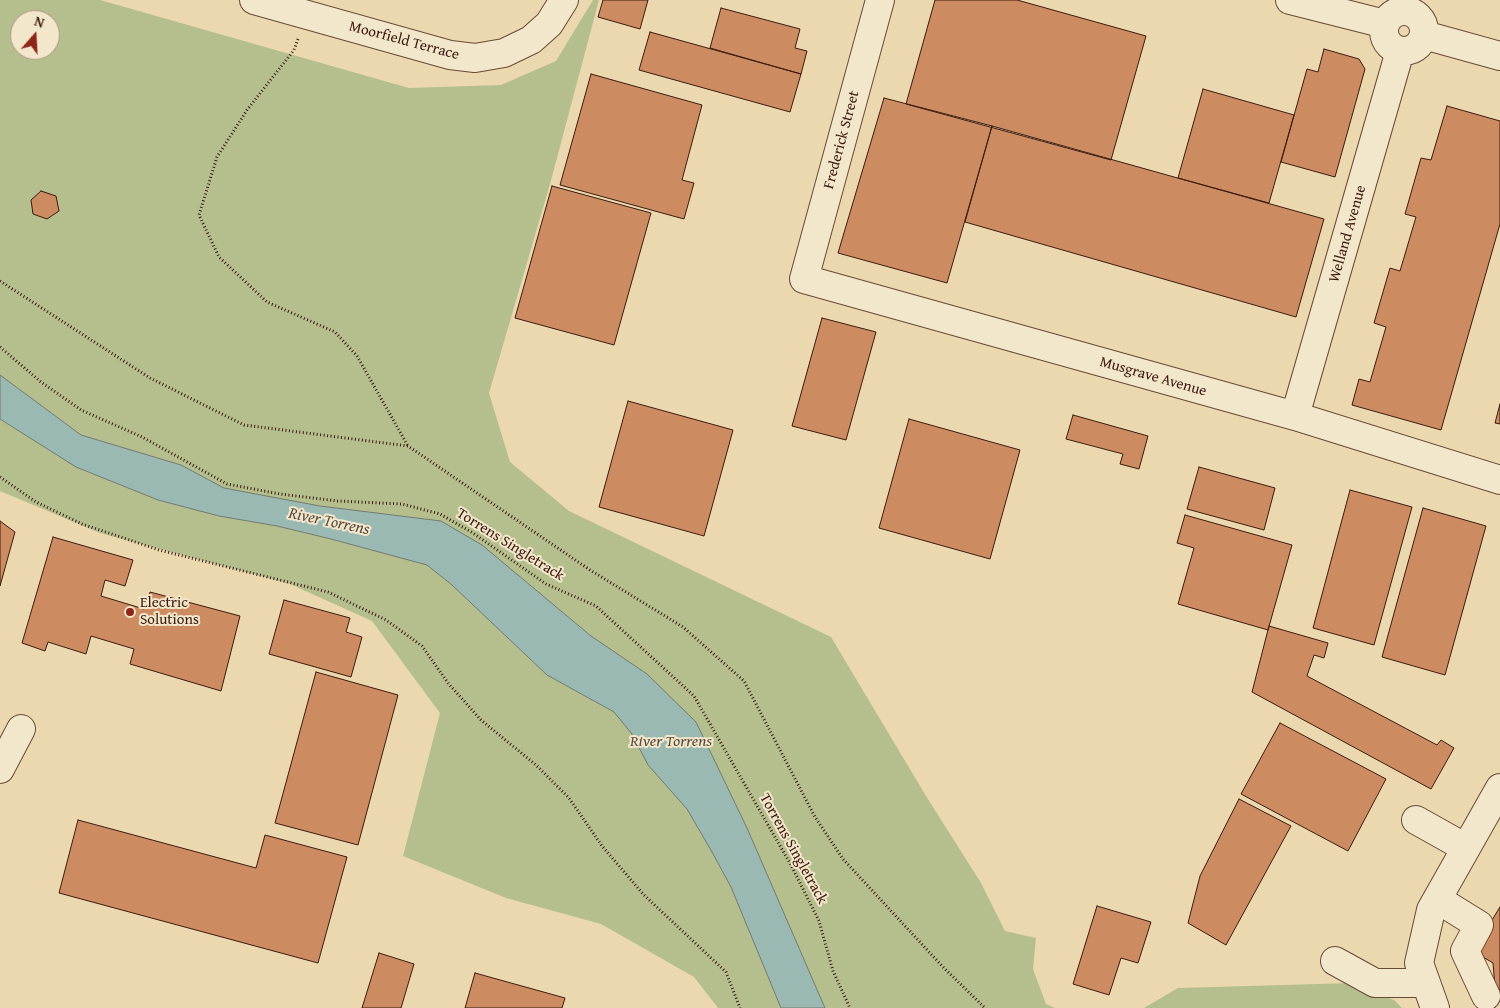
<!DOCTYPE html>
<style>
body{margin:0}
#map{position:relative;width:1500px;height:1008px;overflow:hidden;background:#ebd8af;font-family:"Gentium Book Plus",serif}
canvas{display:block}
.north{position:absolute;left:10px;top:10px;width:50px;height:50px;box-sizing:border-box;background:#f2e6cb;border:1px solid #a99580;border-radius:50%;rotate:19deg;font-size:14px;font-weight:700;line-height:20px;text-align:center;color:#3c1b0f}
.north::after{content:'';display:block;margin:auto;width:18px;height:22px;background:#8f2418;clip-path:polygon(50% 0,100% 100%,50% 72%,0 100%)}
</style>
<div id="map">
<canvas width="1500" height="1008"></canvas>
<div class="north">N</div>
</div>
<script>
const ctx = document.querySelector('canvas').getContext('2d');
ctx.lineJoin = 'round';
function fill(path, color) { ctx.fillStyle = color; ctx.fill(path, 'evenodd'); }
const toPath = rows => new Path2D(rows.map(r => 'M' + r).join(''));
function stroke(path, color, width, dash) { ctx.strokeStyle = color; ctx.lineWidth = width; ctx.lineCap = dash ? 'butt' : 'round'; ctx.setLineDash(dash || []); ctx.stroke(path); }
function drawText(font, color, halo, rows, align = 'center') {
  ctx.font = font + ' "Gentium Book Plus",serif'; ctx.lineWidth = 4; ctx.setLineDash([]); ctx.textBaseline = 'middle'; ctx.strokeStyle = halo; ctx.fillStyle = color; for (const [text, x, y, turn = 0] of rows) {
    ctx.save(); ctx.translate(x, y); ctx.rotate((+turn || 0) * Math.PI / 180); ctx.textAlign = isNaN(turn) ? turn : align; if (halo) ctx.strokeText(text, 0, 0); ctx.fillText(text, 0, 0); ctx.restore();
  }
}
const green = toPath([
 [0,0,100,0,409,88,501,85,556,61,593,0,599,0,550,184,489,393,510,462,569,511,831,637,926,796,981,883,1005,931,1036,938,1033,969,1046,1004,1055,1008,718,1008,694,977,601,924,506,898,403,856,440,713,372,621,290,584,100,533,0,491],
 [20,20,50,20,50,50,20,50],
 [1353,983,1394,1000,1402,1008,1144,1008,1178,988]
]);
const water = toPath([
 [0,375,81,435,181,465,224,488,320,506,441,521,482,545,591,636,647,674,696,722,747,828,825,1008,781,1008,731,887,712,852,687,809,648,765,632,734,614,712,547,675,452,585,427,565,331,539,277,526,219,516,158,500,76,467,0,419,0,375]
]);
const building = toPath([
 [603,0,648,0,640,29,598,17,603,0],
 [935,0,1017,0,1146,36,1111,160,906,104,935,0],
 [721,8,800,29,795,48,807,51,801,74,710,48,721,8],
 [650,32,801,74,790,112,639,70,650,32],
 [1324,49,1359,59,1365,69,1335,177,1281,162,1307,69,1318,72,1324,49],
 [591,74,702,105,682,180,694,183,684,219,560,185,591,74],
 [1203,89,1294,115,1269,203,1178,178,1203,89],
 [884,98,992,126,947,283,838,253,884,98],
 [1447,106,1500,121,1500,224,1441,430,1352,405,1359,379,1370,382,1386,327,1374,323,1390,268,1400,271,1416,217,1405,214,1421,158,1431,160,1447,106],
 [992,126,1324,219,1296,317,965,222,992,126],
 [552,186,651,213,614,345,515,318,552,186],
 [41,191,56,196,59,211,47,219,33,214,31,200,41,191],
 [822,318,876,332,846,440,792,426,822,318],
 [628,401,733,430,704,536,599,507,628,401],
 [1500,404,1500,424,1495,423,1500,404],
 [1073,415,1148,436,1139,469,1120,464,1123,454,1066,439,1073,415],
 [909,419,1020,450,990,559,879,528,909,419],
 [1199,467,1275,488,1264,530,1187,509,1199,467],
 [1350,490,1412,507,1374,645,1313,628,1350,490],
 [1423,508,1486,526,1445,675,1382,657,1423,508],
 [1185,515,1292,545,1268,630,1178,604,1194,548,1177,543,1185,515],
 [0,521,15,532,0,586,0,521],
 [53,537,133,560,125,586,105,580,101,596,144,609,150,592,240,616,221,691,130,664,134,649,91,636,86,654,48,642,45,651,22,643,53,537],
 [284,600,350,618,346,632,362,637,351,677,269,654,284,600],
 [1269,626,1328,643,1324,658,1314,655,1307,676,1437,745,1441,740,1454,748,1431,789,1252,692,1269,626],
 [316,672,398,695,358,845,275,823,316,672],
 [1280,723,1386,779,1348,851,1241,794,1280,723],
 [1239,799,1291,826,1226,945,1188,923,1200,876,1239,799],
 [78,820,256,868,265,835,347,857,318,963,59,893,78,820],
 [1097,906,1151,922,1138,963,1121,958,1109,995,1073,984,1097,906],
 [1500,907,1500,990,1495,987,1493,963,1473,951,1500,907],
 [379,953,414,964,401,1008,362,1008,379,953],
 [475,973,565,998,562,1008,465,1008,475,973]
]);
const path = toPath([
 [298,39,294,50,247,110,217,157,199,215,219,257,267,302,335,332,357,356,408,446],
 [0,281,150,378,244,425,408,446,590,570,683,627,744,681,815,817,843,859,943,967,985,1008],
 [0,347,41,382,81,410,142,437,227,484,280,494,338,501,402,504,440,514,473,533,546,584,596,606,694,696,791,865,819,921,833,971,850,1008],
 [0,477,36,502,82,524,159,550,328,592,386,620,422,646,448,683,481,720,536,765,569,798,602,846,644,895,726,972,740,1008]
]);
const minor = toPath([
 [254,0,450,55,475,58,504,53,531,40,549,24,564,0],
 [880,0,804,279,1295,416,1500,480],
 [1290,0,1385,24],
 '1384 31a20 20 0 1 1 40 0a20 20 0 1 1-40 0Z',
 [1424,35,1500,56],
 [1295,416,1400,51],
 [0,769,21,729],
 [1416,820,1466,848],
 [1437,899,1479,925,1465,951,1486,996],
 [1335,961,1375,983,1426,983],
 [1435,1008,1419,963,1431,910,1500,788]
]);
const markers = [
 [130,612,5,"#8f2418"]
];
const streetNames = [
 ["Moorfield Terrace",404,41,15],
 ["Frederick Street",842,140,-75],
 ["Welland Avenue",1348,234,-74],
 ["Musgrave Avenue",1153,377,16],
 ["Torrens Singletrack",510,545,32],
 ["Torrens Singletrack",793,849,61]
];
const poiNames = [
 ["Electric",140,603],
 ["Solutions",140,620]
];
const waterNames = [
 ["River Torrens",329,522,12],
 ["River Torrens",671,742]
];
fill(green, '#b5bf8d');
fill(water, '#99b9b2');
stroke(water, '#747a71', 1);
fill(building, '#cc8b60');
stroke(building, '#3c1b0f', 1);
stroke(minor, '#684a37', 30);
stroke(path, '#3c1b0f', 3, [1, 2.5]);
stroke(minor, '#f2e6cb', 28);
for (const [x, y, r, color] of markers) { const dot = new Path2D(); dot.arc(x, y, r, 0, 2 * Math.PI); ctx.fillStyle = color; ctx.fill(dot); stroke(dot, '#f2e6cb', 2); }
drawText('15px', '#3c1b0f', '#f2e6cb', streetNames);
drawText('15px', '#3c1b0f', '#f2e6cb', poiNames, 'left');
drawText('italic 16px', '#584a40', '#f2e6cb', waterNames);
</script>
